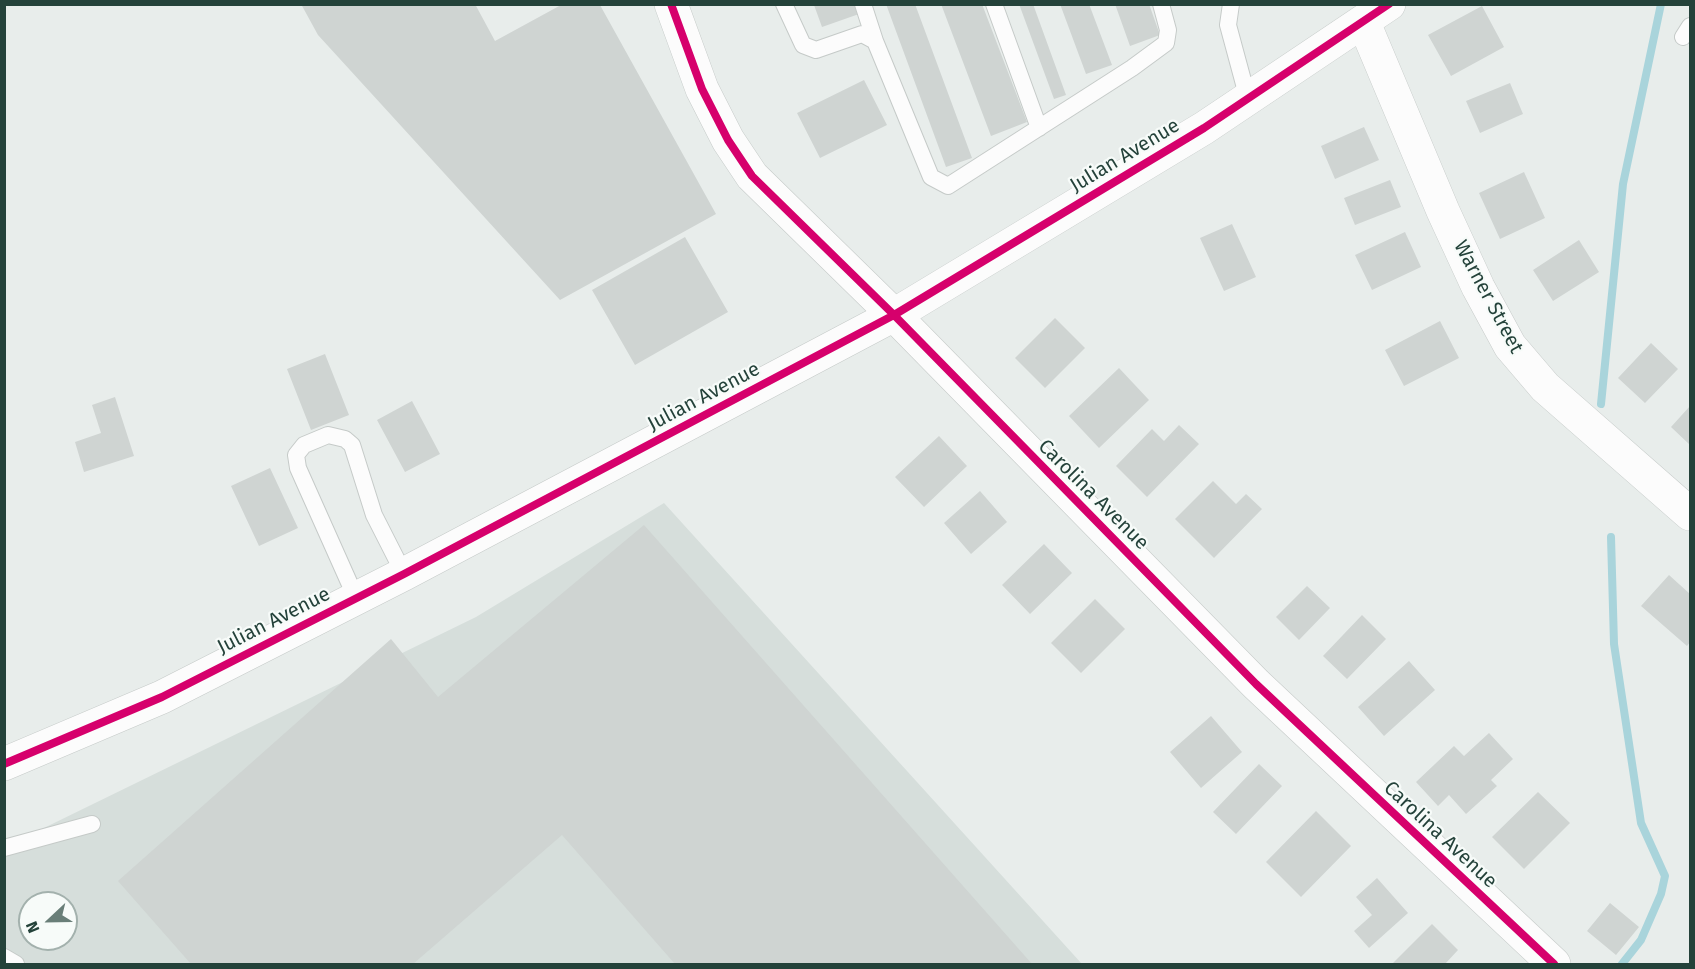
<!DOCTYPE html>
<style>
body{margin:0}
#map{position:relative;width:1695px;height:969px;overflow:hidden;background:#e8edeb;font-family:"Fira Sans",sans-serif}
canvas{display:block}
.frame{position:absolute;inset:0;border:6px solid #24423a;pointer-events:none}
.north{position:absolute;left:18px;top:891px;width:60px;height:60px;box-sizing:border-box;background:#f7fbf9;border:2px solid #a3b1ad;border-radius:50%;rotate:248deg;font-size:16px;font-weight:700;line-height:24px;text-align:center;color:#24423a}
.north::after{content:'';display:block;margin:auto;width:21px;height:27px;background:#697e78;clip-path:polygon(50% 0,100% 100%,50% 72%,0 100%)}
</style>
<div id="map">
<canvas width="1695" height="969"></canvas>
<div class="frame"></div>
<div class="north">N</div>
</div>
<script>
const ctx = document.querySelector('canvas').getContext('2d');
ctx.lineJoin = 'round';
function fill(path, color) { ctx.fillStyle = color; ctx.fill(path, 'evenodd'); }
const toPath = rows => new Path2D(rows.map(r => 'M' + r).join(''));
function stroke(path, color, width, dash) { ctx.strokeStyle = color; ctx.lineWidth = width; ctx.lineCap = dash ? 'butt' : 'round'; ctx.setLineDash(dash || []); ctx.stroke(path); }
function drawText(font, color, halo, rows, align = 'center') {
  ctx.font = font + ' "Fira Sans",sans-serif'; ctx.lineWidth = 4.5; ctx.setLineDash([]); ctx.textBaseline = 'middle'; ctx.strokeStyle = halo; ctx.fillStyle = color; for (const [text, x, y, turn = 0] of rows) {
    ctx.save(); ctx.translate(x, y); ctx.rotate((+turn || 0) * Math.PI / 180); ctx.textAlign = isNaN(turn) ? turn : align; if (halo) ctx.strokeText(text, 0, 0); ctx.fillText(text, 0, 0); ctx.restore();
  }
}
const built = toPath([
 [664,503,1082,964,5,964,5,847,476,617],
 [30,903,66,903,66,939,30,939]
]);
const stream = toPath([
 [1601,404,1623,184,1661,4],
 [1611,537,1614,644,1641,823,1665,876,1661,894,1641,940,1622,964]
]);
const building = toPath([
 [301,4,475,4,495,41,561,5,600,5,716,214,560,300,318,35],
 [886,4,915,4,972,158,946,167],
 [941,4,982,4,1027,122,991,136],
 [1019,4,1033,4,1066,95,1054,99],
 [1060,4,1089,4,1112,65,1086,74],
 [1115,4,1149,4,1160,35,1130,46],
 [814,5,856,5,859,14,822,27],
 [1482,6,1504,47,1451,76,1428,35],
 [864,80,887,125,820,158,797,113],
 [1510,83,1523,114,1480,133,1466,101],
 [1364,127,1379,160,1335,179,1321,146],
 [1524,172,1545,218,1500,239,1479,193],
 [1390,180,1401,207,1355,225,1344,198],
 [1232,224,1256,277,1224,291,1200,238],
 [1405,232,1421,267,1372,290,1355,255],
 [685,237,728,312,635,365,592,290],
 [1579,240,1599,272,1553,301,1533,270],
 [1055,318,1085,348,1045,388,1015,358],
 [1440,321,1459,358,1404,386,1385,350],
 [1651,343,1678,369,1645,403,1618,378],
 [325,354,349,415,311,430,287,369],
 [1119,368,1149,400,1099,448,1069,416],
 [115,397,134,456,84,472,75,442,101,433,92,405],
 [412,401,440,454,405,472,377,420],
 [1690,406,1690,445,1671,427],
 [1179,425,1199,444,1147,497,1116,466,1152,429,1164,441],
 [939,436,967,466,924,507,895,477],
 [270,468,298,528,259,546,231,486],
 [1213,481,1236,504,1246,494,1262,509,1214,558,1175,519],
 [980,491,1007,522,971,554,944,523],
 [644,525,1032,964,675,964,562,835,413,964,191,964,118,881,391,639,438,697],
 [1044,544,1072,573,1030,614,1002,585],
 [1669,575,1690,594,1690,642,1687,646,1641,606],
 [1307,586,1330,608,1299,640,1276,617],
 [1095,599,1125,629,1081,673,1051,643],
 [1362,615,1386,639,1347,679,1323,656],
 [1409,661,1435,690,1384,736,1358,707],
 [1211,716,1242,752,1201,788,1170,752],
 [1489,733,1513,759,1491,780,1497,786,1466,814,1449,795,1438,806,1416,782,1454,746,1464,756],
 [1259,764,1282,786,1236,834,1213,812],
 [1538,792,1570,823,1524,869,1492,837],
 [1316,811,1351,846,1301,897,1266,862],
 [1377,878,1408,913,1369,948,1354,931,1372,915,1356,897],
 [1610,903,1639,927,1616,955,1587,931],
 [1432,924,1458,950,1445,964,1392,964]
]);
const service = toPath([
 [784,4,803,45,816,50,862,34,875,41,931,177,948,186,1132,68,1166,43,1168,30,1161,4],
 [863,4,875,41],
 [994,4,1039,128],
 [1231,4,1228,25,1248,99],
 [1683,37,1690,26],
 [356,598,298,468,296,455,304,445,328,435,345,439,352,445,374,515,404,574],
 [4,848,92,824],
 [4,957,16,964]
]);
const minor = toPath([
 [671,4,702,89,728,140,752,176,894,315,1256,684,1554,964],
 [1364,23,1443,211,1478,287,1510,346,1545,387,1690,514]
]);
const tertiary = toPath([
 [4,764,162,697,404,574,894,315,1204,128,1389,4]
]);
const cycleway = toPath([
 [671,4,702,89,728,140,752,176,894,315,1256,684,1554,964],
 [4,764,162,697,404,574,894,315,1204,128,1389,4]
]);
const streetNames = [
 ["Julian Avenue",1125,156,-31],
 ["Warner Street",1488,297,62],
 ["Julian Avenue",704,397,-28],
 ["Carolina Avenue",1093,495,45],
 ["Julian Avenue",274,621,-27],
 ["Carolina Avenue",1440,835,43]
];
fill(built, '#d6dedb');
stroke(stream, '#a9d4db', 8);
fill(building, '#cfd4d2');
stroke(service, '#c5cac8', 18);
stroke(minor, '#c5cac8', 34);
stroke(tertiary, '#c5cac8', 34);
stroke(service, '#fcfcfc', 16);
stroke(minor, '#fcfcfc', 33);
stroke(tertiary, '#fcfcfc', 33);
stroke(cycleway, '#d6006c', 8);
drawText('20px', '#24423a', '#f7fbf9', streetNames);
</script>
